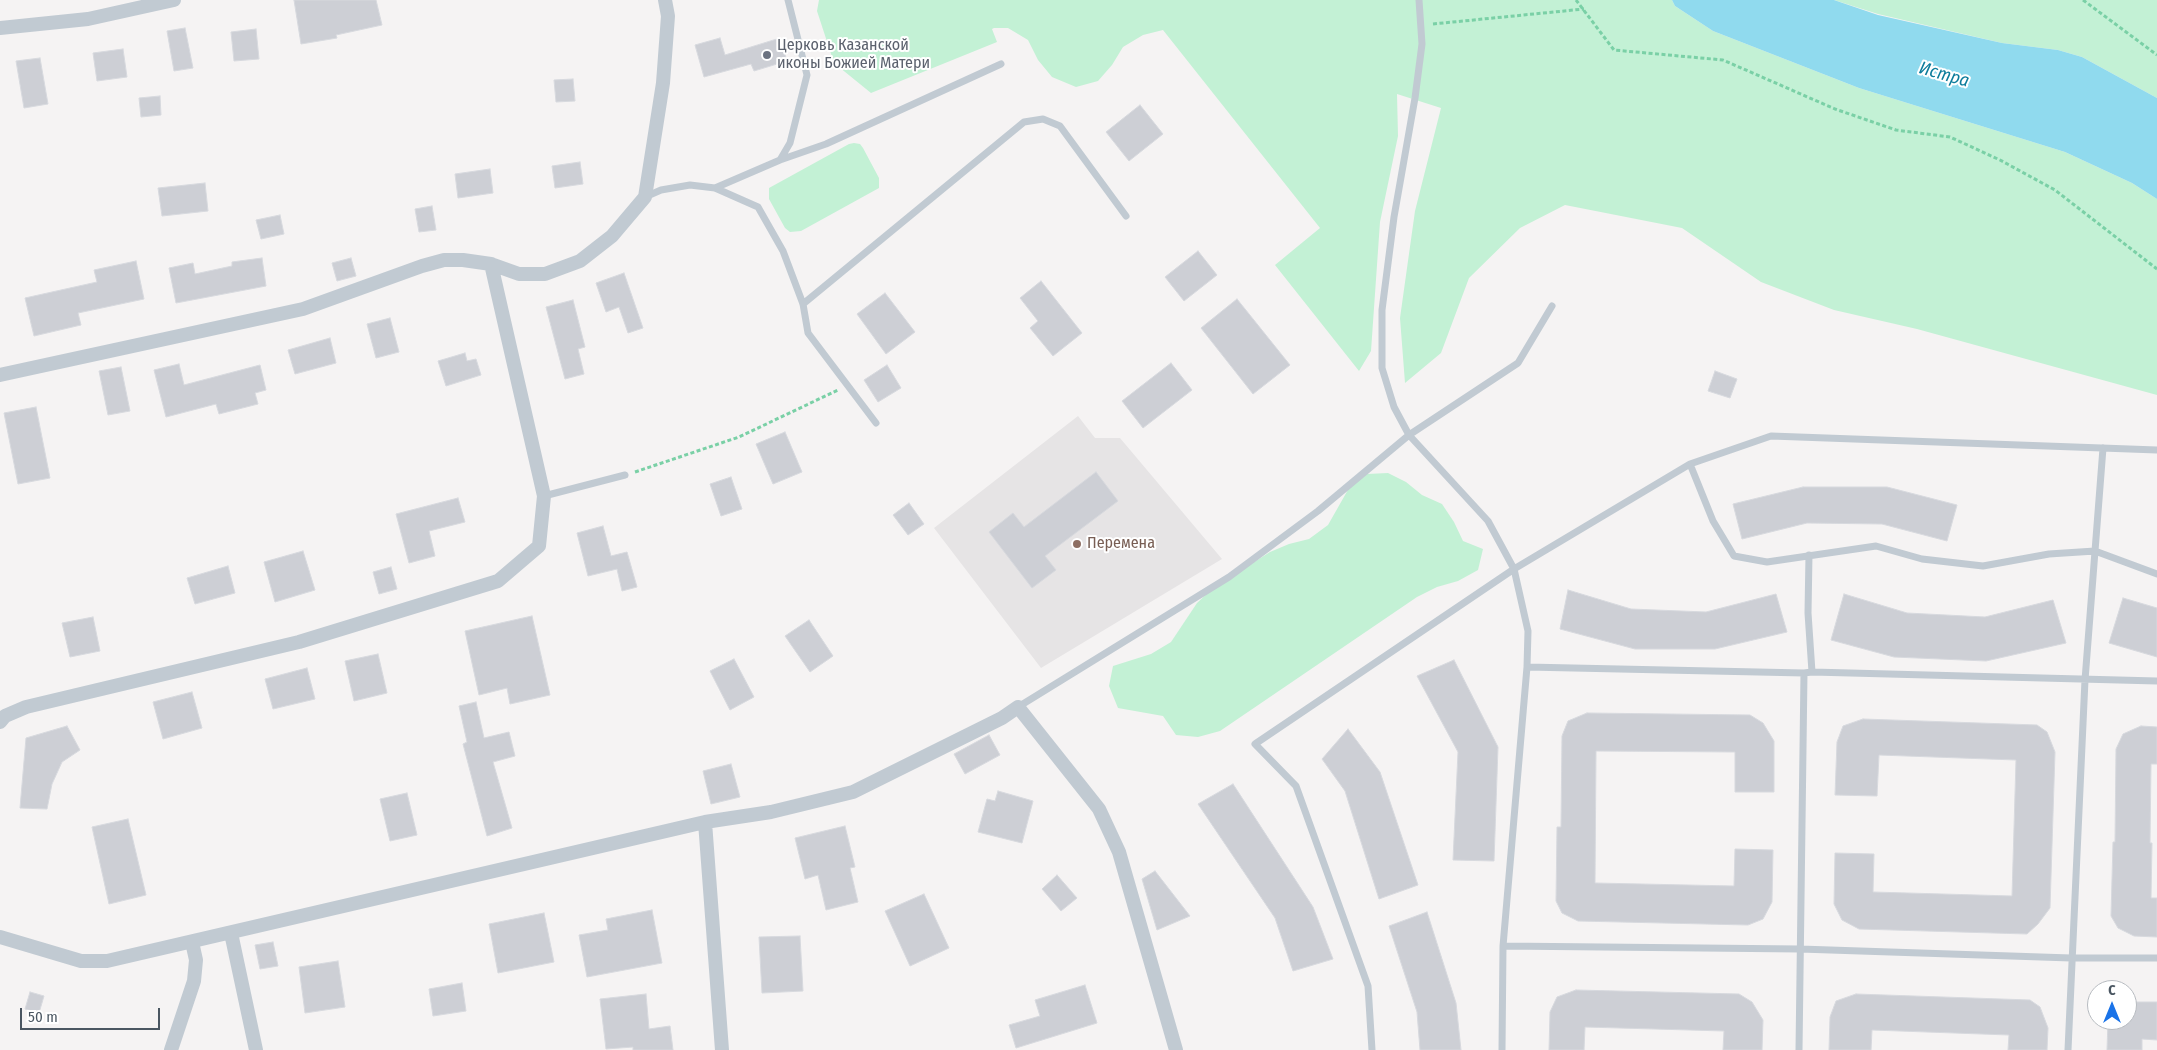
<!DOCTYPE html>
<meta charset="utf-8">
<style>
body{margin:0}
#map{position:relative;width:2157px;height:1050px;overflow:hidden;background:#f5f3f3;font-family:"Fira Sans Condensed",sans-serif}
canvas{display:block}
.north{position:absolute;left:2087px;top:980px;width:50px;height:50px;box-sizing:border-box;background:#fff;border:1px solid #b7bbc0;border-radius:50%;rotate:0deg;font-size:14px;font-weight:700;line-height:20px;text-align:center;color:#4a5661}
.north::after{content:'';display:block;margin:auto;width:18px;height:22px;background:#1a73e8;clip-path:polygon(50% 0,100% 100%,50% 72%,0 100%)}
.scale{position:absolute;left:20px;top:1008px;width:140px;height:22px;box-sizing:border-box;border:2px solid #4a5661;border-top:0;padding-left:6px;font-size:15px;line-height:18px;white-space:nowrap;color:#4a5661;-webkit-text-stroke:4px #fff;paint-order:stroke}
</style>
<div id="map">
<canvas width="2157" height="1050"></canvas>
<div class="north">С</div>
<div class="scale">50 m</div>
</div>
<script>
const ctx = document.querySelector('canvas').getContext('2d');
ctx.lineJoin = 'round';
function fill(path, color) { ctx.fillStyle = color; ctx.fill(path, 'evenodd'); }
const toPath = rows => new Path2D(rows.map(r => 'M' + r).join(''));
function stroke(path, color, width, dash) { ctx.strokeStyle = color; ctx.lineWidth = width; ctx.lineCap = dash ? 'butt' : 'round'; ctx.setLineDash(dash || []); ctx.stroke(path); }
function drawText(font, color, halo, rows, align = 'center') {
  ctx.font = font + ' "Fira Sans Condensed",sans-serif'; ctx.lineWidth = 4; ctx.setLineDash([]); ctx.textBaseline = 'middle'; ctx.strokeStyle = halo; ctx.fillStyle = color; for (const [text, x, y, turn = 0] of rows) {
    ctx.save(); ctx.translate(x, y); ctx.rotate((+turn || 0) * Math.PI / 180); ctx.textAlign = isNaN(turn) ? turn : align; if (halo) ctx.strokeText(text, 0, 0); ctx.fillText(text, 0, 0); ctx.restore();
  }
}
const education = toPath([
 [1078,416,1095,438,1120,438,1222,559,1041,668,934,528]
]);
const green = toPath([
 [819,0,1672,0,1675,6,1713,31,1859,88,2065,152,2132,183,2157,199,2157,395,1917,329,1834,310,1761,282,1682,228,1565,205,1520,228,1469,278,1441,353,1405,383,1400,318,1415,211,1441,108,1397,94,1398,136,1380,222,1371,351,1359,371,1275,265,1320,228,1163,30,1143,35,1123,47,1112,65,1098,81,1076,87,1052,77,1038,60,1028,40,1008,28,994,28,992,29,997,42,871,93,834,63,817,11],
 [1834,0,2157,0,2157,98,2082,57,2058,50,2002,43,1878,14],
 [854,143,860,144,863,148,879,178,879,188,801,231,790,232,785,228,769,199,769,188,849,144],
 [1388,473,1406,482,1422,495,1442,504,1454,522,1463,541,1483,549,1478,570,1458,581,1437,587,1417,597,1220,731,1198,737,1176,735,1163,716,1118,708,1109,686,1113,666,1151,654,1171,642,1197,603,1213,588,1270,552,1289,544,1309,539,1328,525,1349,488,1367,474]
]);
const water = toPath([
 [1672,0,1834,0,1878,15,2002,43,2058,50,2082,57,2157,98,2157,199,2132,183,2065,152,1859,88,1713,31,1675,6]
]);
const building = toPath([
 [294,0,376,0,382,25,336,35,337,38,301,44,294,0],
 [185,28,193,68,174,71,167,31,185,28],
 [256,29,259,59,234,61,231,32,256,29],
 [720,38,725,55,780,38,787,61,754,71,751,64,704,77,695,45,720,38],
 [123,49,127,77,97,81,93,53,123,49],
 [40,58,48,104,24,108,16,61,40,58],
 [573,79,575,101,556,102,554,80,573,79],
 [160,96,161,115,141,117,139,98,160,96],
 [1140,105,1163,134,1129,161,1106,132,1140,105],
 [580,162,583,184,555,188,552,166,580,162],
 [490,169,493,193,458,198,455,174,490,169],
 [205,183,208,211,162,216,158,188,205,183],
 [432,206,436,230,419,232,415,209,432,206],
 [280,215,284,234,261,239,256,220,280,215],
 [1198,251,1217,275,1184,301,1165,277,1198,251],
 [262,258,266,286,176,303,169,268,193,263,195,274,232,266,232,262,262,258],
 [351,258,356,276,337,281,332,263,351,258],
 [136,261,144,299,78,313,81,325,34,336,25,298,97,282,94,270,136,261],
 [624,273,643,328,628,333,619,307,606,312,596,283,624,273],
 [1041,281,1082,333,1053,356,1030,328,1038,321,1020,298,1041,281],
 [885,293,915,332,886,354,857,314,885,293],
 [1237,299,1290,365,1253,394,1201,328,1237,299],
 [573,300,585,347,578,349,584,374,565,379,546,307,573,300],
 [390,318,399,352,376,358,367,324,390,318],
 [330,338,336,363,295,374,288,350,330,338],
 [465,353,467,361,476,359,481,375,446,386,438,361,465,353],
 [1171,363,1192,390,1143,428,1122,401,1171,363],
 [179,364,184,385,260,365,266,390,255,393,258,404,219,414,216,404,166,417,154,370,179,364],
 [887,365,901,388,878,402,864,380,887,365],
 [121,367,130,411,108,415,99,371,121,367],
 [1715,371,1737,379,1730,398,1708,391,1715,371],
 [36,407,50,478,18,484,4,413,36,407],
 [785,432,802,472,773,484,756,444,785,432],
 [1096,472,1118,501,1045,556,1056,570,1032,588,989,532,1013,513,1024,527,1096,472],
 [731,477,742,509,721,516,710,484,731,477],
 [1803,487,1887,487,1957,505,1947,541,1882,524,1807,523,1742,539,1733,504,1803,487],
 [458,498,465,522,429,531,435,556,409,563,396,514,458,498],
 [909,503,924,524,908,535,893,515,909,503],
 [603,526,611,556,627,552,637,587,622,591,617,569,588,576,577,533,603,526],
 [303,551,315,590,275,602,264,562,303,551],
 [228,566,235,593,195,604,187,578,228,566],
 [391,567,397,589,379,594,373,572,391,567],
 [1568,590,1631,609,1706,612,1776,594,1787,632,1715,649,1635,649,1560,629,1568,590],
 [1844,594,1907,613,1985,617,2053,600,2066,643,1986,661,1894,657,1831,640,1844,594],
 [2123,598,2157,608,2157,657,2109,643,2123,598],
 [532,616,550,695,510,704,507,688,479,695,465,631,532,616],
 [93,617,100,651,70,657,62,623,93,617],
 [809,620,833,656,810,672,785,636,809,620],
 [378,654,387,693,354,701,345,661,378,654],
 [734,659,754,697,730,710,710,671,734,659],
 [1454,660,1498,747,1494,861,1453,860,1458,752,1417,676,1454,660],
 [307,668,315,699,273,709,265,679,307,668],
 [192,692,202,728,163,739,153,702,192,692],
 [476,702,484,738,509,732,515,756,493,762,512,828,487,836,463,744,467,742,459,706,476,702],
 [1587,713,1750,715,1763,723,1774,741,1774,792,1735,792,1735,752,1596,751,1595,883,1734,886,1735,849,1773,850,1772,902,1763,919,1748,925,1578,921,1562,913,1556,901,1557,827,1561,827,1562,736,1568,721,1587,713],
 [1863,719,2037,725,2047,732,2055,752,2050,908,2038,924,2027,934,1859,929,1842,920,1834,904,1835,853,1874,854,1873,892,2012,896,2016,760,1879,755,1877,796,1835,795,1837,742,1843,726,1863,719],
 [67,726,80,750,62,762,52,784,47,809,20,808,26,738,67,726],
 [2141,726,2157,727,2157,764,2151,764,2150,843,2152,843,2151,898,2157,898,2157,937,2134,936,2118,928,2111,916,2113,842,2115,842,2116,749,2123,734,2141,726],
 [1348,729,1380,772,1418,885,1379,899,1345,791,1322,759,1348,729],
 [989,735,1000,755,965,774,954,754,989,735],
 [731,764,740,797,711,804,703,771,731,764],
 [1233,784,1313,907,1333,959,1293,971,1275,918,1198,804,1233,784],
 [998,791,1033,801,1022,843,978,832,987,799,995,801,998,791],
 [407,793,417,835,390,841,380,799,407,793],
 [128,819,146,895,109,904,92,827,128,819],
 [845,826,855,867,850,868,858,902,826,910,818,875,805,879,795,838,845,826],
 [1155,871,1190,916,1157,930,1142,879,1155,871],
 [1057,875,1077,898,1061,911,1042,889,1057,875],
 [924,894,949,948,910,966,885,911,924,894],
 [652,910,662,963,587,977,579,935,608,930,606,919,652,910],
 [1427,912,1456,1003,1461,1050,1420,1050,1417,1012,1389,926,1427,912],
 [544,913,554,962,498,973,489,924,544,913],
 [800,936,803,991,762,993,759,937,800,936],
 [273,942,278,966,260,969,255,945,273,942],
 [338,961,345,1007,305,1013,299,967,338,961],
 [462,983,466,1011,433,1016,429,989,462,983],
 [1085,985,1097,1023,1016,1048,1009,1025,1040,1016,1035,1000,1085,985],
 [1576,990,1739,994,1752,1002,1763,1020,1762,1050,1723,1050,1724,1031,1585,1027,1584,1050,1549,1050,1550,1012,1557,997,1576,990],
 [30,992,44,996,39,1013,25,1009,30,992],
 [646,994,649,1029,670,1026,673,1050,633,1050,633,1047,606,1049,600,999,646,994],
 [1856,994,2030,1000,2040,1007,2048,1028,2047,1050,2008,1050,2009,1035,1872,1030,1871,1050,1829,1050,1830,1017,1836,1001,1856,994],
 [2133,1002,2157,1002,2157,1040,2142,1039,2142,1050,2107,1050,2108,1020,2127,1020,2127,1004,2133,1002]
]);
const path = toPath([
 [1576,0,1614,50,1723,60,1835,109,1896,130,1950,137,2000,160,2055,190,2157,269],
 [2083,0,2157,55],
 [1433,24,1584,9],
 [635,472,739,437,838,390]
]);
const lane = toPath([
 [1419,0,1422,44,1415,98,1394,217,1382,310,1382,368,1394,407,1409,435,1488,521,1514,569,1528,631,1527,667,1503,946,1502,1050],
 [780,160,826,144,1001,64],
 [715,188,780,160,790,143,807,75,788,0],
 [645,197,661,190,690,185,715,188,758,207,783,251,803,304,808,333,876,423],
 [803,304,1024,122,1043,119,1060,126,1126,216],
 [1690,464,1713,521,1734,556,1767,562,1876,546,1922,559,1983,566,2049,554,2095,551,2157,574],
 [544,496,625,475],
 [1809,555,1808,613,1812,672],
 [1527,667,1804,673,1812,672,2157,681],
 [1018,707,1229,577,1318,511,1409,435,1518,363,1552,306],
 [1503,946,1800,949,2071,958,2157,958],
 [1372,1050,1368,986,1296,786,1255,744,1514,569,1690,464,1771,436,2157,450],
 [1799,1050,1804,673],
 [2068,1050,2085,680,2103,448]
]);
const street = toPath([
 [0,28,88,19,174,0],
 [491,264,519,274,545,274,580,261,612,236,645,197,663,83,668,16,665,0],
 [0,375,303,309,422,266,444,260,463,260,491,264,544,496,539,546,498,581,299,642,26,707,5,716,0,722],
 [705,822,722,1050],
 [231,933,256,1050],
 [0,937,81,961,107,961,705,822,771,812,853,792,1002,718,1018,707,1099,809,1119,852,1176,1050],
 [171,1050,194,981,196,960,192,942]
]);
const markers = [
 [767,55,5,"#6b7280"],
 [1077,544,5,"#8d6e63"]
];
const worshipNames = [
 ["Церковь Казанской",777,46],
 ["иконы Божией Матери",777,64]
];
const educationNames = [
 ["Перемена",1087,544]
];
const waterNames = [
 ["Истра",1944,75,16]
];
fill(education, '#e6e4e5');
fill(green, '#c3f1d5');
fill(water, '#90daee');
fill(building, '#cdcfd5');
stroke(building, '#d7d9de', 1);
stroke(path, '#7ad0a6', 3, [4, 2.5]);
stroke(lane, '#c1cad2', 7);
stroke(street, '#c1cad2', 14);
for (const [x, y, r, color] of markers) { const dot = new Path2D(); dot.arc(x, y, r, 0, 2 * Math.PI); ctx.fillStyle = color; ctx.fill(dot); stroke(dot, '#fff', 2); }
drawText('16px', '#5b616d', '#fff', worshipNames, 'left');
drawText('16px', '#785e54', '#fff', educationNames, 'left');
drawText('italic 18px', '#0c7c9b', '#fff', waterNames);
</script>
